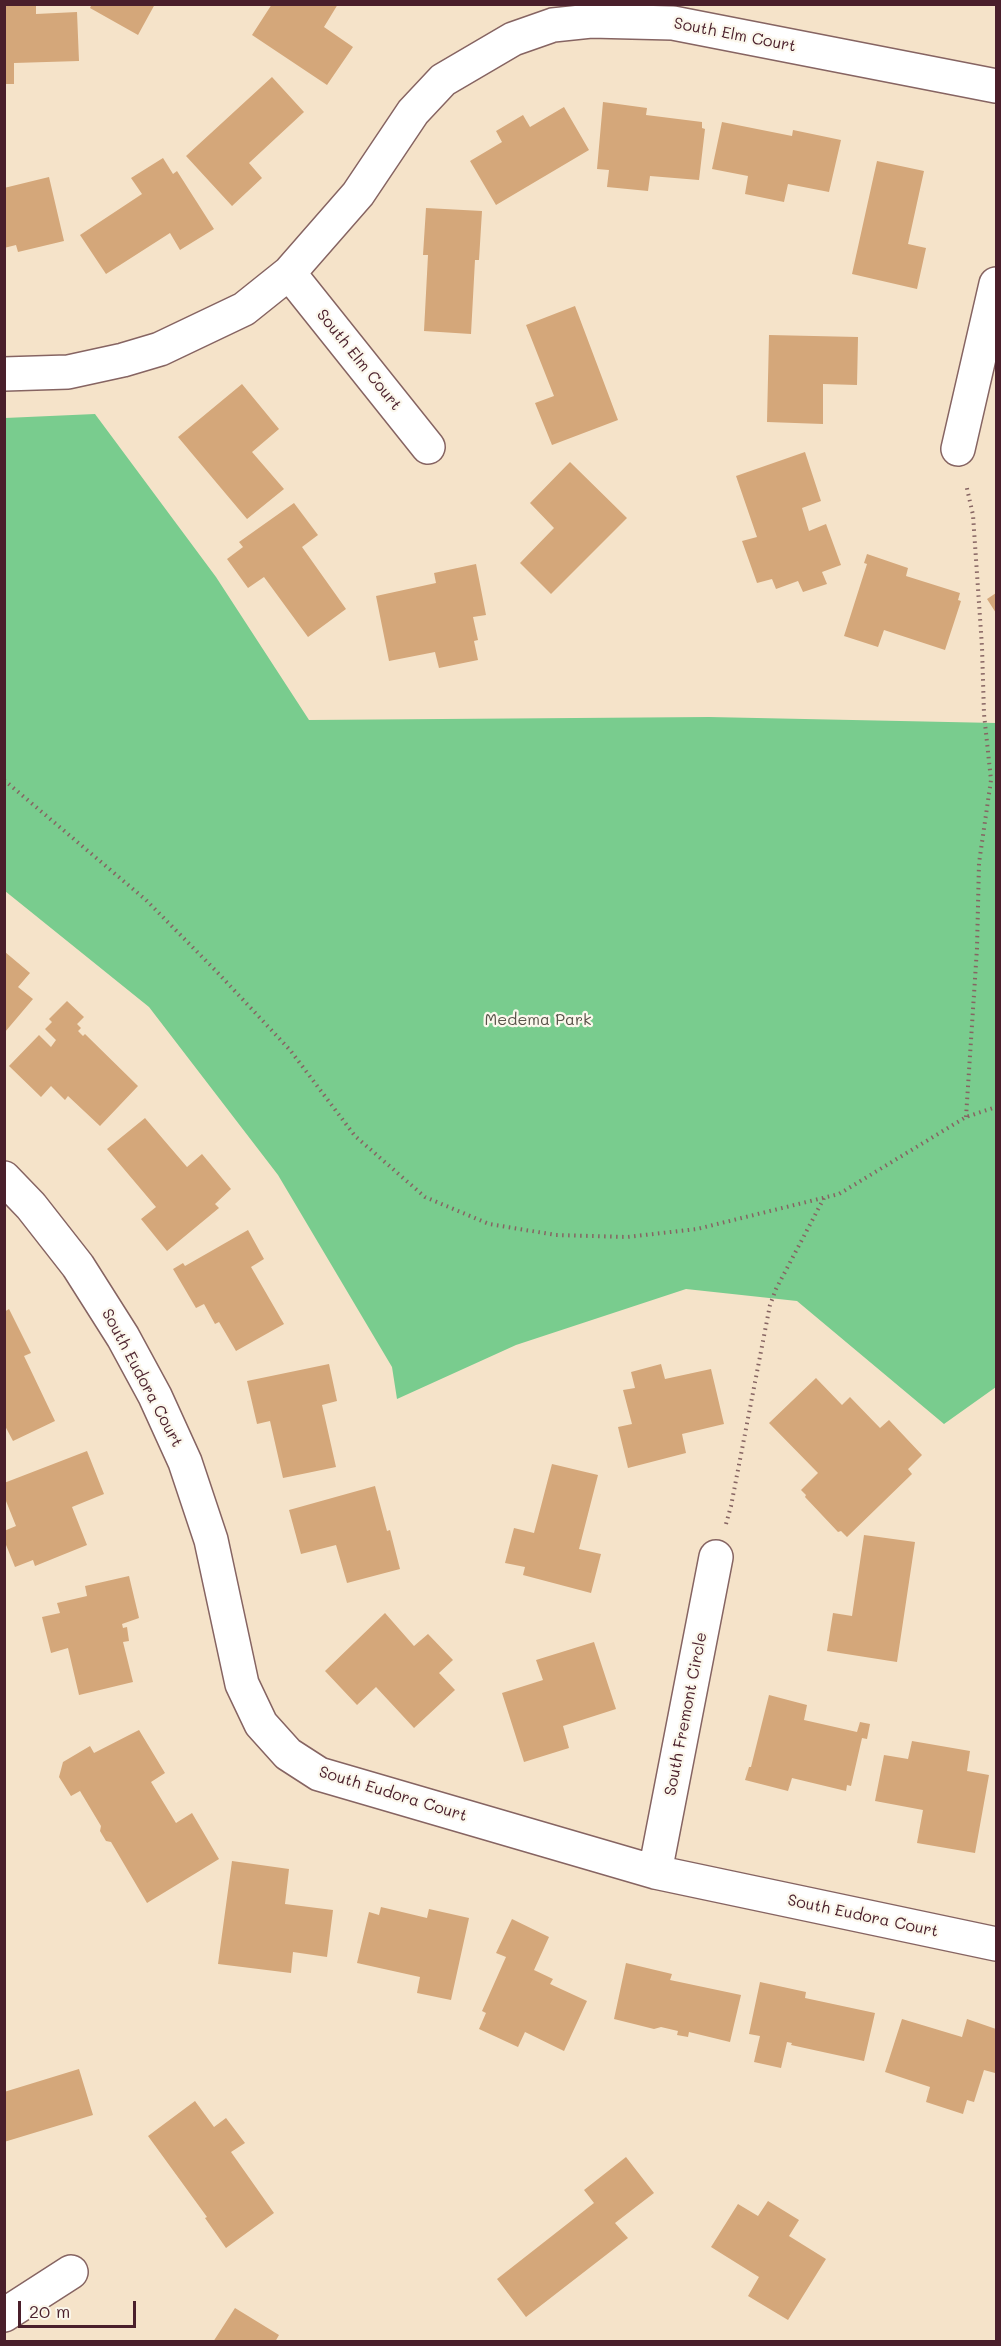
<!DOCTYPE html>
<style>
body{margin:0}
#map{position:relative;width:1001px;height:2346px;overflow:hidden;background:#f5e3c9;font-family:Mali,sans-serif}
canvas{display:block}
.frame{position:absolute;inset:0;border:6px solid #4a1f2b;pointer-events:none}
.scale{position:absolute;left:18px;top:2301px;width:118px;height:27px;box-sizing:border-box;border:3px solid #4a1f2b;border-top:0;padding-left:8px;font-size:18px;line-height:21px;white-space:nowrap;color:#4a1f2b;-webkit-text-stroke:4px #fbf7ec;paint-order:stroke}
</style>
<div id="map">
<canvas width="1001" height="2346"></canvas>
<div class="frame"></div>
<div class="scale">20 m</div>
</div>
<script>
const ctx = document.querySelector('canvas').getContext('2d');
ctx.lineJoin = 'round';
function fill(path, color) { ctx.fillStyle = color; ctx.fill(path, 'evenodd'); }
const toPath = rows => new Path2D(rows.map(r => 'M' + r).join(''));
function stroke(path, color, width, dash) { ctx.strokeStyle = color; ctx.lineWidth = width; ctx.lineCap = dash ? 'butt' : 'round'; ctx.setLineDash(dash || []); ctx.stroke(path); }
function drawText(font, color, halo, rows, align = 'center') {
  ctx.font = font + ' Mali,sans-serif'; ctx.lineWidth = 4.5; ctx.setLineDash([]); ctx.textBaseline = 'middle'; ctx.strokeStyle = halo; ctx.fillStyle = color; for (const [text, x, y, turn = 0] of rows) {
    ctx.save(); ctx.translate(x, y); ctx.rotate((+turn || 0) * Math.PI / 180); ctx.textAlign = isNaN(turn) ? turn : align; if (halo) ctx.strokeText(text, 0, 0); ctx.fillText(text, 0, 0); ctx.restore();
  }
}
const green = toPath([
 [95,414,216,577,309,720,709,717,996,723,996,1387,944,1424,797,1301,686,1289,516,1345,397,1399,392,1367,278,1175,149,1007,5,891,5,418]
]);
const building = toPath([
 [18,4,36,4,36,14,77,12,79,61,14,63,14,84,4,84,4,6],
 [92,4,155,4,138,35,90,8],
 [272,4,338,4,324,27,353,47,327,85,252,35],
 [272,77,304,112,249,163,262,178,232,206,186,156],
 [603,102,647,108,646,115,702,122,702,128,705,129,699,180,650,176,648,191,607,187,609,170,597,169],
 [564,107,589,150,496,205,470,161,502,142,496,131,523,115,530,127],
 [722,122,792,136,793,130,841,140,829,192,788,184,784,202,745,194,748,176,712,169],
 [163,158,173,174,177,171,214,229,180,250,170,233,106,274,80,235,142,194,131,178],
 [877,161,924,171,908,244,926,248,917,289,852,274],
 [49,177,64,241,18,252,16,245,4,248,4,188],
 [426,208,482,211,479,260,475,260,471,334,424,331,428,255,423,255],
 [575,306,618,420,552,445,535,403,554,396,526,325],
 [769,335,858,337,857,385,823,384,823,424,767,422],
 [242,384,279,429,252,452,284,489,247,519,178,437],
 [805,452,821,501,802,508,809,531,826,524,841,565,822,572,827,584,803,592,798,581,776,589,772,579,757,583,742,541,757,537,736,476],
 [570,462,627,518,551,594,520,563,554,528,530,503],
 [294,503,318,535,302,547,346,609,308,637,264,577,248,588,227,559,243,547,239,542],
 [867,554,908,568,906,576,960,593,958,600,961,601,945,650,884,630,878,647,844,636,867,564,864,563],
 [476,564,486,615,473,617,478,640,474,641,478,660,439,668,435,652,389,661,376,596,436,583,434,573],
 [996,593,996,613,987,599],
 [5,952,30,973,18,987,33,999,5,1032],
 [67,1001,84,1017,77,1024,81,1028,78,1031,83,1036,85,1034,138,1086,100,1126,68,1096,65,1100,51,1086,41,1097,9,1066,39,1035,51,1047,56,1040,45,1029,52,1022,49,1019],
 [145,1118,187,1167,202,1154,231,1189,215,1204,219,1208,167,1251,141,1219,156,1207,107,1149],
 [248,1230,264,1259,251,1267,284,1324,236,1351,219,1322,215,1324,204,1304,196,1308,173,1269,183,1263,185,1266],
 [9,1309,31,1353,24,1356,55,1421,13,1441,4,1424,4,1312],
 [329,1364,337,1401,322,1405,336,1467,283,1478,270,1421,257,1424,247,1381],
 [661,1364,665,1379,711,1369,724,1424,682,1434,686,1453,628,1468,618,1427,632,1424,623,1390,635,1388,631,1372],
 [816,1378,842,1405,850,1397,880,1428,889,1420,922,1455,908,1469,912,1474,847,1537,841,1531,838,1532,805,1497,806,1495,801,1490,818,1473,769,1423],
 [87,1451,104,1494,72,1507,87,1545,35,1566,33,1560,15,1567,4,1540,4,1531,16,1526,4,1496,4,1483],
 [552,1464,598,1475,579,1549,601,1554,591,1593,523,1575,525,1567,505,1563,514,1528,534,1533],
 [375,1486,387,1531,390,1530,400,1569,347,1583,336,1545,301,1554,289,1510],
 [864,1535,915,1542,897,1662,827,1651,833,1613,852,1616],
 [129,1576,139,1618,122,1624,123,1628,127,1627,129,1641,123,1642,133,1682,79,1695,68,1648,51,1653,42,1617,60,1613,57,1603,87,1596,85,1586],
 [385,1613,414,1646,428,1634,453,1660,439,1673,455,1690,414,1728,376,1687,357,1705,325,1671],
 [594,1642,616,1709,563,1726,569,1748,524,1762,502,1693,543,1680,536,1660],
 [769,1695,807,1705,804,1720,857,1732,860,1722,870,1724,867,1739,862,1738,851,1786,847,1785,846,1791,792,1778,788,1791,745,1780,749,1767,751,1767],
 [139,1730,165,1773,151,1782,176,1823,192,1813,219,1859,147,1903,111,1842,106,1841,100,1831,101,1826,80,1791,71,1796,59,1777,63,1762,90,1746,94,1753],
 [912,1741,970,1751,967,1771,989,1775,975,1853,917,1843,923,1810,875,1801,884,1755,908,1759],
 [232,1861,289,1869,285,1904,333,1910,327,1957,293,1952,291,1973,218,1964],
 [381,1907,427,1918,429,1909,469,1918,451,2000,417,1993,420,1977,357,1963,369,1912,379,1915],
 [512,1919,549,1937,534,1970,553,1979,550,1984,587,2001,564,2051,525,2032,518,2047,479,2029,486,2013,482,2011,506,1957,496,1953],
 [626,1963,672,1974,670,1980,741,1995,730,2042,689,2032,688,2037,677,2035,678,2031,661,2027,654,2029,614,2019],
 [760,1982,806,1992,805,1998,875,2013,864,2061,791,2045,792,2043,787,2042,781,2068,754,2062,760,2036,749,2034],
 [902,2019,962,2037,967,2019,996,2029,995,2073,984,2070,974,2102,967,2100,963,2114,926,2102,930,2087,885,2072],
 [79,2069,93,2115,4,2142,4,2092],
 [195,2101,214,2127,226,2118,245,2143,231,2152,274,2213,226,2248,205,2218,207,2217,148,2136],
 [626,2157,654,2193,615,2223,628,2238,526,2317,497,2279,594,2203,584,2190],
 [768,2201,799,2220,789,2236,826,2259,788,2320,748,2296,759,2277,711,2247,738,2204,758,2216],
 [235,2308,279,2335,275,2342,213,2342]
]);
const path = toPath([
 [4,780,146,900,218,973,290,1050,355,1136,425,1197,489,1224,556,1235,627,1237,697,1229,839,1194,966,1117,996,1107],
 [966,1117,977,948,979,863,991,780,984,714,982,647,973,515,966,484],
 [726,1524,731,1506,770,1305,776,1289,824,1198]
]);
const minor = toPath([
 [289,273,428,447],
 [4,374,68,372,123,360,160,349,244,309,289,273,358,194,413,112,443,80,513,39,553,25,591,21,673,23,996,86],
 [958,449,996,284],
 [4,1178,31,1206,78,1266,123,1337,155,1396,185,1462,211,1540,242,1684,261,1724,288,1754,319,1774,655,1872,996,1944],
 [655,1872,716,1557],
 [4,2315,71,2272]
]);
const streetNames = [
 ["South Elm Court",735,35,11],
 ["South Elm Court",359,360,51],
 ["South Eudora Court",142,1378,62],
 ["South Fremont Circle",686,1714,-79],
 ["South Eudora Court",393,1794,17],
 ["South Eudora Court",863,1916,12]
];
const parkNames = [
 ["Medema Park",538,1020]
];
fill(green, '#79cc8e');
fill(building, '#d4a77a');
stroke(minor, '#866462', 36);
stroke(path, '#866462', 4, [1.5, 4.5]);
stroke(minor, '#fff', 33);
drawText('16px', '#4a1f2b', '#fbf7ec', streetNames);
drawText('16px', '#585349', '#fbf7ec', parkNames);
</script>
